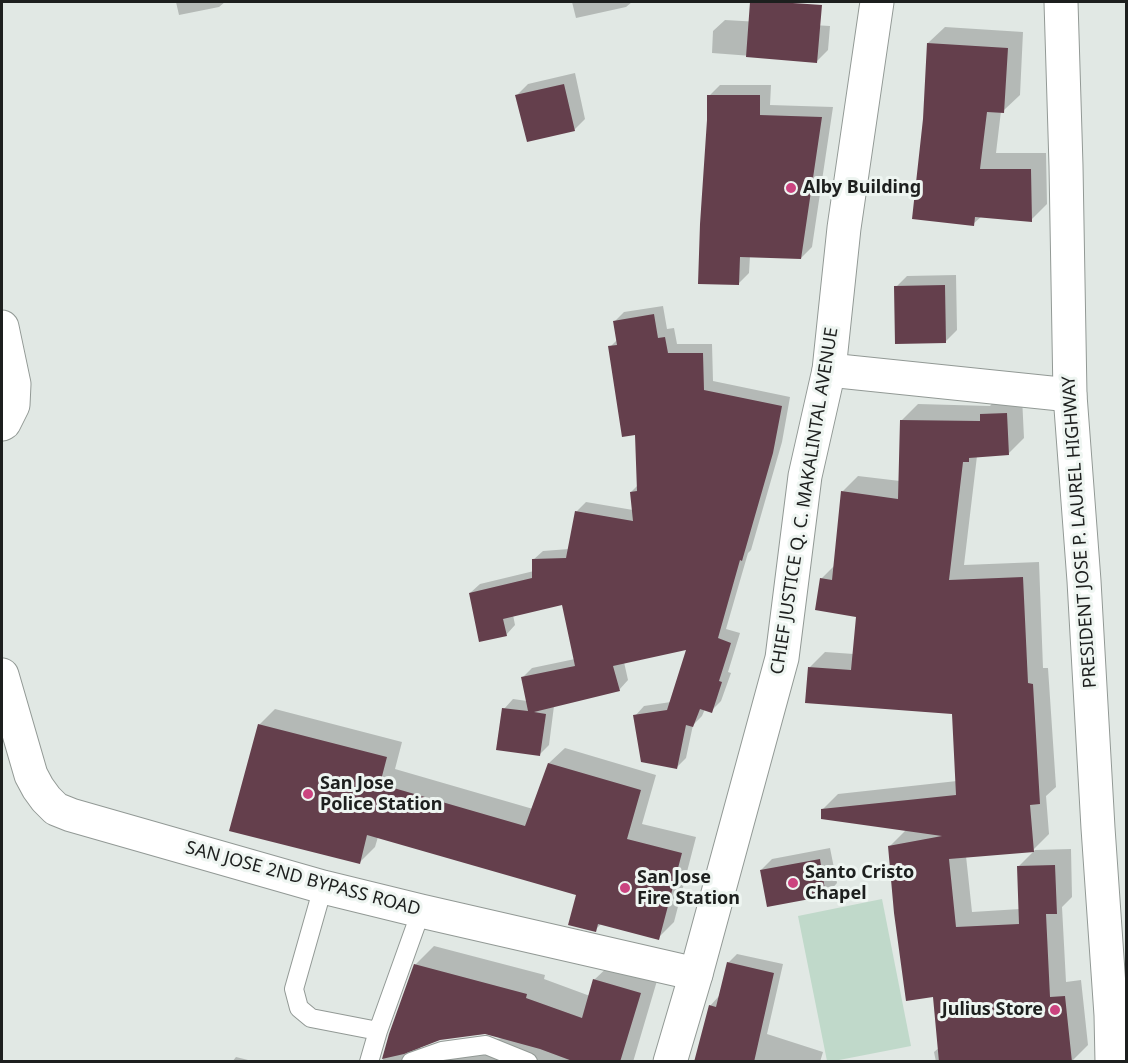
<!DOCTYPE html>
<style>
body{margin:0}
#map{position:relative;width:1128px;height:1063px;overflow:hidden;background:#e1e8e4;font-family:"Noto Sans",sans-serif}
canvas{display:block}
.frame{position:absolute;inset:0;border:3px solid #1d1f1e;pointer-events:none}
</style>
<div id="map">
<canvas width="1128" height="1063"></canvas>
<div class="frame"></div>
</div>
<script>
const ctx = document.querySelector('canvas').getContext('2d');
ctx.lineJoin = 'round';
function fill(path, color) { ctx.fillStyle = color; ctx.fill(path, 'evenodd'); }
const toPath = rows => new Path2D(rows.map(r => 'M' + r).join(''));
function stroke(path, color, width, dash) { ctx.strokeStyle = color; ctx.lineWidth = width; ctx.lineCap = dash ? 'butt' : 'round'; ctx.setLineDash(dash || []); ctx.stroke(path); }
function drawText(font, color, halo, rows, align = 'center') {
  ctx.font = font + ' "Noto Sans",sans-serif'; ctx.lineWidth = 6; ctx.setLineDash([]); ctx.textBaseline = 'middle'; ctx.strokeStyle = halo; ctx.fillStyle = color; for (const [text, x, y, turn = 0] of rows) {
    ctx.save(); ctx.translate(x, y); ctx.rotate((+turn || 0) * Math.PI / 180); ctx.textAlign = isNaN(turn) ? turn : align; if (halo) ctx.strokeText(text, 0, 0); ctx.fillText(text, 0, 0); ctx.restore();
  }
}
const green = toPath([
 [882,899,911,1046,834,1061,827,1061,798,916]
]);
const shadow = toPath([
 [176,2,225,2,219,7,179,15],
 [572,2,632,2,626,7,576,18],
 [725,20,830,26,828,50,817,61,712,53,713,31],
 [945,27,1023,32,1020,95,1003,111,1001,111,996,153,1046,153,1047,204,1031,220,982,216,973,224,924,119,928,43],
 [575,73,585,119,574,130,517,95,528,84],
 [720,85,771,85,770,105,833,107,812,247,801,258,750,256,749,273,738,284,709,96],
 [956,275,957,330,946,341,896,287,907,276],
 [663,306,667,329,674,328,677,344,712,344,713,381,790,397,782,442,751,550,748,553,726,629,740,633,728,672,731,673,721,701,711,711,705,709,702,716,693,725,686,758,676,768,635,716,644,706,671,702,688,648,624,662,628,680,619,690,554,706,549,745,540,754,504,709,513,699,527,701,522,678,532,668,575,659,563,603,513,615,515,625,506,635,470,593,480,584,534,571,533,560,543,551,569,549,576,512,586,502,633,510,631,492,638,485,636,434,610,347,617,340,614,322,624,312],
 [1022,397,1024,438,1008,454,977,456,964,565,1039,562,1043,668,1048,668,1056,787,1046,796,1049,834,1033,850,966,856,972,912,1020,909,1019,866,1035,850,1071,849,1072,897,1062,907,1066,982,1081,980,1088,1045,1072,1061,936,1062,934,1052,940,1047,935,996,889,847,906,830,822,810,838,794,957,781,953,712,809,668,825,652,854,654,858,615,821,579,835,565,842,492,858,476,900,481,902,420,918,404,990,406,997,398],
 [275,709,402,742,395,769,533,809,549,763,565,748,656,775,642,824,696,837,674,922,658,938,602,923,595,930,578,894,378,837,375,847,359,863,259,725],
 [830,848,837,883,826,895,761,870,772,859],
 [434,946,545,975,544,979,590,996,594,980,614,961,659,974,633,1062,382,1062,415,965],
 [491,1033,503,1038,422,1051,419,1046,438,1039],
 [737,954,783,964,767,1034,823,1052,820,1062,696,1062,710,1006,719,996,728,963],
 [236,1057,256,1062,232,1062]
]);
const building = toPath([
 [750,2,778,2,822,5,817,63,746,57],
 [927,43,1008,48,1004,113,987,112,980,169,1031,169,1032,222,975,217,974,226,912,219,923,119],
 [564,84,575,131,527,142,515,95],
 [707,95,760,95,760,115,822,117,801,259,740,257,739,285,698,284,700,224,707,120],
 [945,285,946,343,895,344,894,286],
 [654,314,658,338,665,337,668,353,703,353,704,390,782,406,773,453,742,561,740,560,718,638,731,643,719,681,722,682,712,713,700,709,693,727,686,725,677,769,641,762,633,715,667,710,686,650,613,666,620,691,534,712,546,714,540,756,496,750,502,708,528,711,521,677,575,666,562,605,503,619,507,636,479,642,469,593,532,578,532,559,566,558,575,511,633,521,630,492,637,491,635,435,622,437,608,346,617,345,613,321],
 [1007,413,1009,455,969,458,969,462,963,462,949,580,1023,577,1028,683,1033,684,1040,804,1030,805,1034,852,949,859,956,927,1019,924,1017,866,1055,865,1057,914,1046,914,1050,997,1065,996,1072,1062,939,1062,933,997,906,1001,894,913,888,846,942,836,821,819,821,809,956,795,952,714,805,703,808,667,851,670,856,617,815,610,820,578,832,580,841,491,898,499,900,420,980,421,980,414],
 [258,724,387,757,380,784,525,826,548,763,641,790,627,839,682,853,659,940,598,924,596,932,568,925,576,895,367,835,360,864,229,831],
 [820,859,826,896,767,907,760,870],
 [727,962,774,973,754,1062,694,1062,709,1005,716,1007],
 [414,964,527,994,526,998,582,1018,593,979,641,993,620,1062,575,1062,540,1049,485,1034,440,1040,404,1054,382,1059,389,1034]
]);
const service = toPath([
 [323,887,294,989,299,1008,311,1018,378,1031,421,911],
 [369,1062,378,1031],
 [411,1062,442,1051,486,1045,528,1062]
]);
const minor = toPath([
 [829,370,1070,395]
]);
const tertiary = toPath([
 [2,327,14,384,13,405,4,423,2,424],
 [2,675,31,775,38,788,46,799,56,809,71,815,323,887,421,911,696,974]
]);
const secondary = toPath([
 [670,1062,696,974,782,658,805,476,829,370,844,228,877,2]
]);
const trunk = toPath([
 [1061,2,1066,166,1070,395,1084,581,1098,828,1111,1015,1112,1062]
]);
const markers = [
 [791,188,6,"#cb437f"],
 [308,794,6,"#cb437f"],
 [793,883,6,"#cb437f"],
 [625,888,6,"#cb437f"],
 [1055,1010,6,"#cb437f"]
];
const poiNames = [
 ["Alby Building",803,188],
 ["San Jose",320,784],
 ["Police Station",320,805],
 ["Santo Cristo",805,873],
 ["Chapel",805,894],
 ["San Jose",637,878],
 ["Fire Station",637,899],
 ["Julius Store",1043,1010,"right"]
];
const streetNames = [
 ["CHIEF JUSTICE Q. C. MAKALINTAL AVENUE",805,501,-81],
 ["PRESIDENT JOSE P. LAUREL HIGHWAY",1080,532,-94],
 ["SAN JOSE 2ND BYPASS ROAD",303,879,15]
];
fill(green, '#c0d9ca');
fill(shadow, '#0003');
fill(building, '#643f4c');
stroke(service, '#929995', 20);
stroke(minor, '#929995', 35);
stroke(tertiary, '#929995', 35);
stroke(secondary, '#929995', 35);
stroke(trunk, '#929995', 35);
stroke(service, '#fff', 18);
stroke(minor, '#fff', 33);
stroke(tertiary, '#fff', 33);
stroke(secondary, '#fff', 33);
stroke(trunk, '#fff', 33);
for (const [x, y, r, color] of markers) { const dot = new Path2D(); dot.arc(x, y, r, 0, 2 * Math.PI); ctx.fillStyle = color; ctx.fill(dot); stroke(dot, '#eef5f1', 2); }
drawText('bold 18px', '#1d1f1e', '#eef5f1', poiNames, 'left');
drawText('18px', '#1d1f1e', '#eef5f1', streetNames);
</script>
